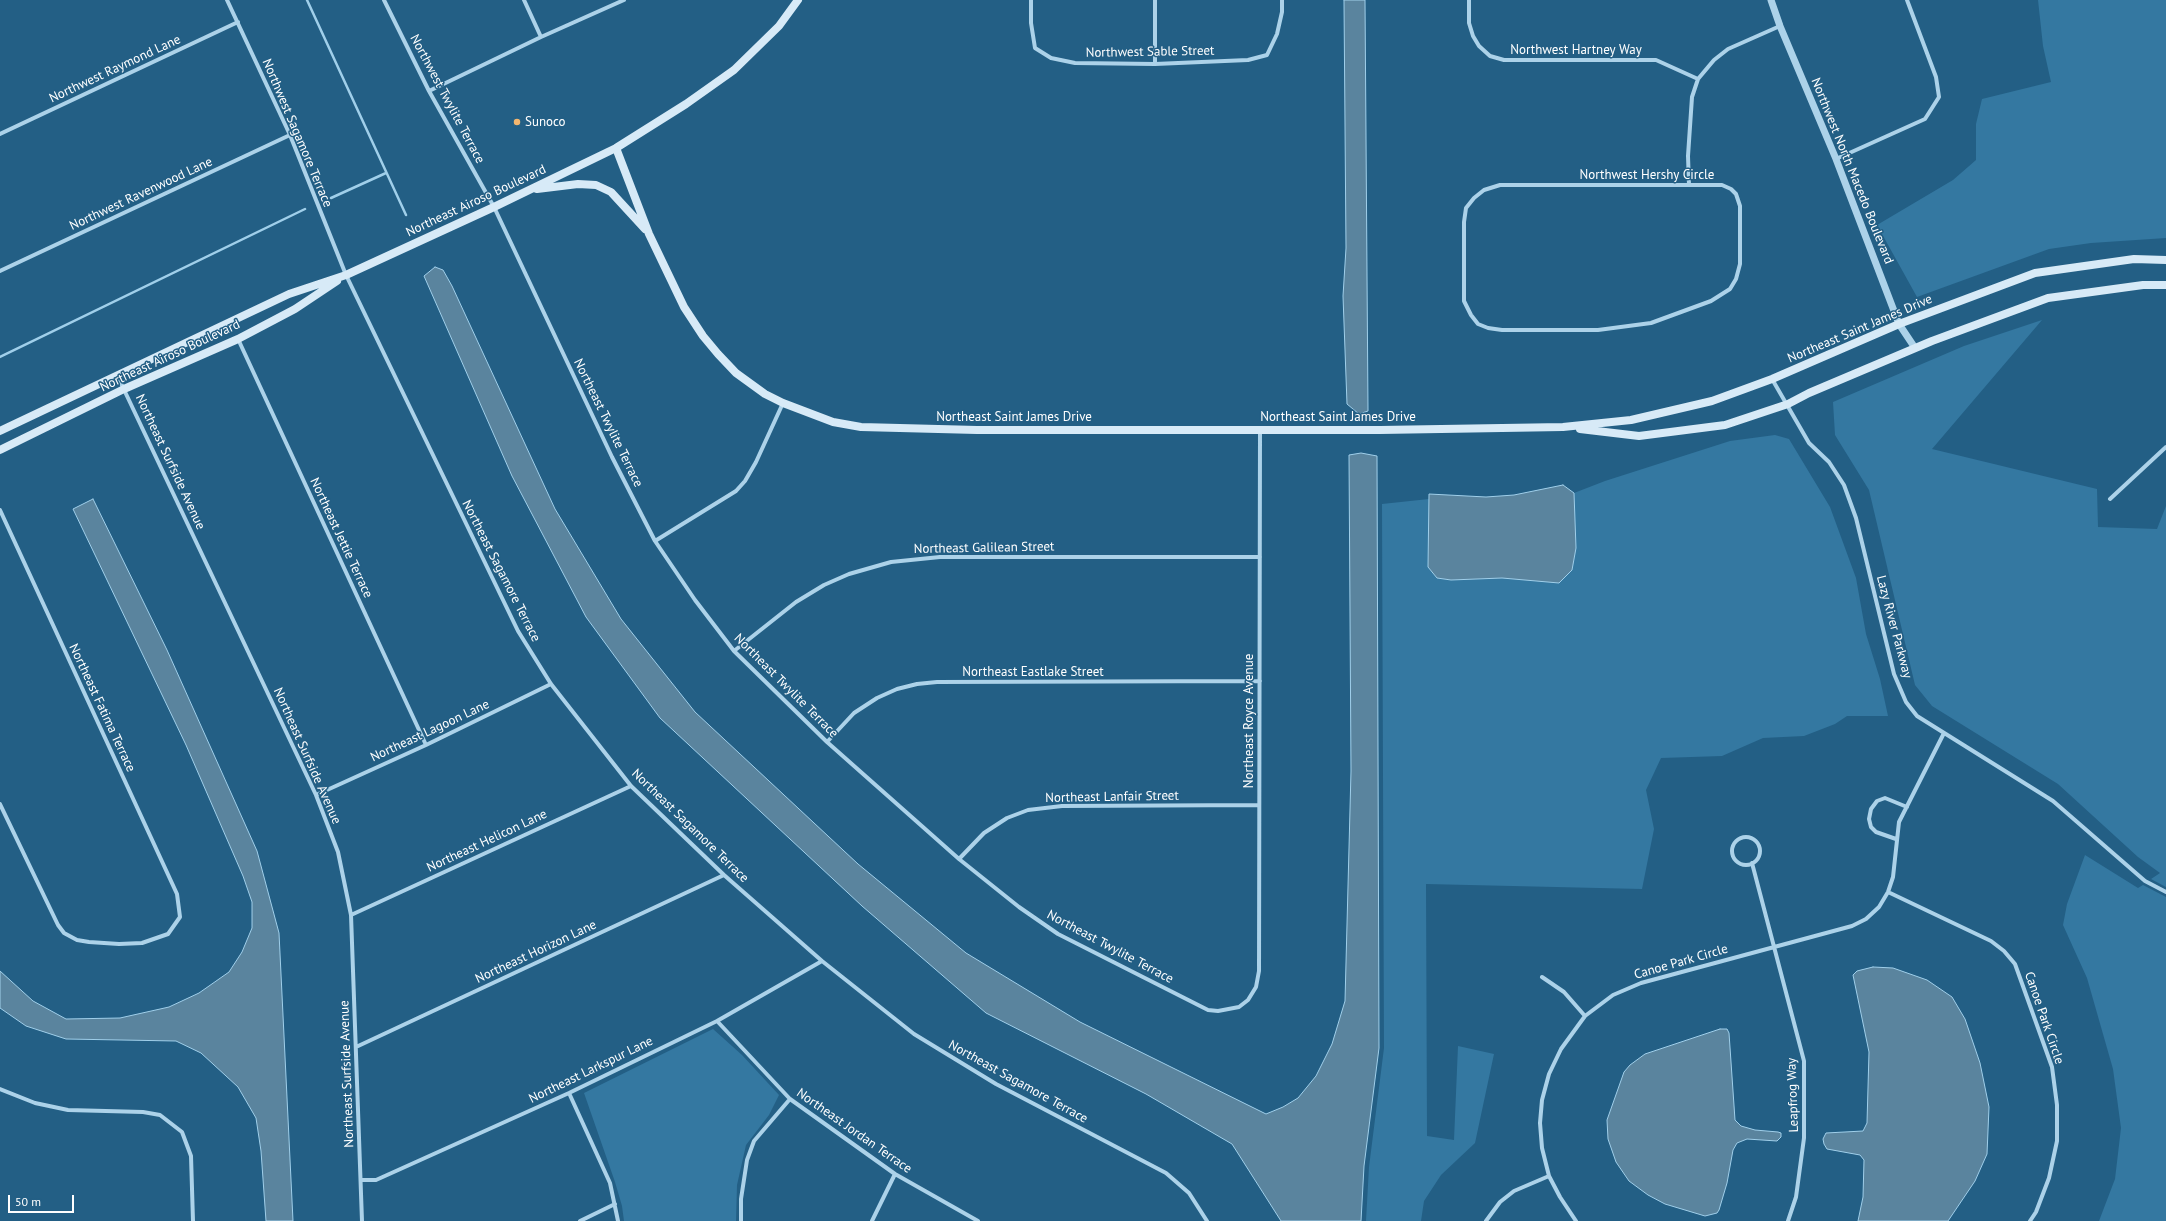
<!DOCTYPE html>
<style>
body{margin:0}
#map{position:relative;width:2166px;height:1221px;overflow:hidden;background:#235f85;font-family:"PT Sans",sans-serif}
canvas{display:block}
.scale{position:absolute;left:8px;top:1195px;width:66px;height:18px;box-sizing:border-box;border:2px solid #fff;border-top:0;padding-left:5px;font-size:12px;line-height:14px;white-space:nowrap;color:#fff;-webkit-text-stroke:3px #235f85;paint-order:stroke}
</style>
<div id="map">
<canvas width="2166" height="1221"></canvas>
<div class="scale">50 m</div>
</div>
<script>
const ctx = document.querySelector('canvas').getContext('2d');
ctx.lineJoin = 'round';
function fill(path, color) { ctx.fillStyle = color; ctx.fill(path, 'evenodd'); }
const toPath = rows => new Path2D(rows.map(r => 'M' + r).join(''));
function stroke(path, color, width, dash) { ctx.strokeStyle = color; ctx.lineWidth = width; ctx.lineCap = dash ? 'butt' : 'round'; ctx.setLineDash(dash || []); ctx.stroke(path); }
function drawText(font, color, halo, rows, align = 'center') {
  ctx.font = font + ' "PT Sans",sans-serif'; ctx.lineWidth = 3; ctx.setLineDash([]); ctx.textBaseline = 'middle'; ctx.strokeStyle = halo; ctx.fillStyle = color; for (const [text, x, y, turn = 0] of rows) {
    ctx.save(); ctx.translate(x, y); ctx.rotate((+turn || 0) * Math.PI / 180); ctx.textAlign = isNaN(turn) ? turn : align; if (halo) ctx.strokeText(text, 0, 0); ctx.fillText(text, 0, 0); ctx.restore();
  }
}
const green = toPath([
 [2038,0,2166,0,2166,238,2091,243,2049,249,1917,297,1877,225,1953,180,1976,160,1976,124,1982,99,2051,82,2043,46],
 [2042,320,1932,449,2097,489,2098,527,2157,529,2166,506,2166,887,2151,879,2160,873,2138,857,2058,784,1932,706,1915,685,1869,490,1835,435,1833,402,1964,346],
 [1775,435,1789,439,1830,507,1856,578,1866,634,1880,679,1888,716,1847,716,1835,724,1804,736,1763,738,1722,756,1661,758,1646,790,1654,829,1642,889,1426,884,1427,1136,1454,1140,1458,1046,1494,1054,1475,1143,1441,1175,1424,1201,1421,1221,1366,1221,1369,1167,1384,1048,1382,504,1429,499,1428,567,1437,578,1451,580,1502,578,1572,570,1576,548,1574,493,1605,481,1730,441],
 [2085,855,2138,888,2143,885,2166,897,2166,1221,2099,1221,2115,1179,2121,1128,2113,1069,2087,978,2063,925,2067,904],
 [713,1029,742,1055,779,1095,769,1115,746,1145,737,1185,736,1221,624,1221,622,1206,615,1182,584,1093]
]);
const water = toPath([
 [1344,0,1365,0,1368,411,1359,414,1347,404,1343,296,1346,248,1344,0],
 [435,267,443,270,452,286,555,509,621,619,695,712,858,864,966,953,1080,1022,1266,1114,1283,1107,1298,1098,1316,1076,1332,1044,1345,1001,1351,771,1349,455,1361,453,1377,456,1379,1048,1364,1166,1361,1221,1281,1221,1232,1144,1146,1094,986,1013,862,906,660,718,586,617,512,476,424,276,435,267],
 [1563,485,1574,493,1576,548,1572,570,1559,583,1502,578,1451,580,1437,578,1428,567,1429,494,1486,497,1514,495,1563,485],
 [93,499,167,650,257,851,279,933,293,1221,266,1221,261,1151,256,1118,238,1087,201,1053,176,1041,66,1039,26,1026,0,1008,0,971,33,1001,66,1019,120,1018,169,1007,199,993,229,972,242,952,252,928,252,902,243,876,186,745,73,509,93,499],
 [1873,967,1893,968,1927,980,1952,997,1965,1019,1980,1063,1989,1107,1987,1154,1975,1181,1948,1221,1858,1221,1863,1197,1864,1160,1860,1155,1827,1149,1824,1144,1823,1139,1826,1133,1863,1131,1867,1123,1869,1052,1853,975,1857,971,1873,967],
 [1720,1029,1727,1029,1729,1033,1735,1120,1741,1126,1755,1130,1778,1132,1781,1133,1781,1137,1777,1141,1747,1139,1737,1143,1733,1150,1727,1183,1719,1210,1717,1213,1705,1216,1665,1204,1648,1195,1629,1181,1616,1162,1608,1139,1607,1120,1624,1072,1630,1065,1645,1054,1720,1029]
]);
const stream = toPath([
 [307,0,406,215],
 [331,198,386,173],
 [0,357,305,209]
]);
const minor = toPath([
 [227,0,290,135,346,275,518,631,551,684,631,786,724,875,822,961,914,1034,996,1084,1166,1173,1189,1193,1207,1221],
 [384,0,429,91,494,207,612,457,655,541,695,600,734,651,827,742,959,859,1019,907,1058,934,1208,1010,1218,1011,1239,1007,1248,1000,1256,987,1259,971,1260,429],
 [524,0,541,37],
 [1031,0,1031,23,1035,48,1051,58,1075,63,1155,64,1248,60,1267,55,1277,34,1282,12,1282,0],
 [1155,0,1155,64],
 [1469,0,1469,23,1473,36,1479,46,1490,56,1504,60,1656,60,1698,79],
 [429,91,541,37,624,0],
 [0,134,238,22],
 [1836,159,1925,119,1939,97,1936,77,1907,0],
 [1500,185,1722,185,1731,189,1736,194,1740,206,1740,264,1736,279,1730,289,1711,301,1651,323,1598,330,1502,330,1488,328,1478,324,1471,315,1464,301,1464,222,1466,208,1474,198,1484,190,1500,185],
 [1689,185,1688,156,1692,97,1698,79,1714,60,1728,49,1780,26],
 [0,271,290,135],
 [238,339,426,745],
 [118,377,316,795,338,852,351,915,362,1221],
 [1772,379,1809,443,1829,462,1844,485,1856,518,1894,674,1906,702,1917,716,2053,801,2145,881,2166,892],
 [2110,499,2166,447],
 [0,510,177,894,180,917,168,934,142,943,119,944,89,942,77,940,64,933,58,925,0,804],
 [655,541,736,491,745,481,756,462,783,403],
 [734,651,796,602,824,585,849,574,891,562,940,557,1260,557],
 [827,742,854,713,877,698,897,689,917,684,937,682,1260,681],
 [316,795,426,745,551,684],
 '1732 851a14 14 0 1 1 28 0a14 14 0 1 1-28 0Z',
 [1896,839,1876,832,1871,827,1869,819,1871,809,1877,801,1885,798,1907,807],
 [959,859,984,833,1007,818,1028,810,1062,806,1259,805],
 [1752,863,1804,1061,1804,1138,1796,1197,1788,1221],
 [1888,892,1991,941,2004,951,2015,964,2052,1067,2057,1105,2057,1141,2049,1178,2036,1212,2030,1221],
 [351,915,631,786],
 [1542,977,1564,992,1585,1016],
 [717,1021,790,1099,895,1174,978,1221],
 [356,1047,724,875],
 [0,1089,35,1103,68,1110,143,1112,160,1115,182,1132,191,1156,193,1221],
 [569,1093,610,1183,618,1221],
 [361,1180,376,1180,569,1093,717,1021,822,961],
 [580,1221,615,1204],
 [741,1221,741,1199,747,1160,754,1141,790,1099],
 [872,1221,895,1174],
 [1486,1221,1500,1202,1514,1191,1549,1176],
 [1576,1221,1560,1197,1549,1176,1542,1148,1540,1123,1542,1100,1549,1074,1561,1049,1585,1016,1613,995,1641,983,1852,926,1866,919,1879,907,1888,892,1893,877,1899,822,1944,733]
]);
const tertiary = toPath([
 [1771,0,1780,26,1836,159,1899,324,1915,348]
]);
const secondary = toPath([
 [616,148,649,234,684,307,703,336,718,354,736,373,765,394,783,403,833,422,861,427,977,430,1380,430,1563,427,1631,420,1712,401,1772,379,1899,324,2035,273,2134,259,2166,260],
 [537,189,578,184,596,185,611,192,645,229],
 [1580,429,1639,436,1725,425,1788,404,1809,393,1932,341,2048,298,2143,285,2166,285],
 [0,431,289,294,346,275,494,207,616,148,686,104,734,70,779,26,798,0],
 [0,450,124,389,238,339,295,309,337,281]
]);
const markers = [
 [517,122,4,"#f4b66f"]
];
const streetNames = [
 ["Northwest Hartney Way",1576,50],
 ["Northwest Sable Street",1150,52,-1],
 ["Northwest Raymond Lane",115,69,-25],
 ["Northwest Twylite Terrace",447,99,62],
 ["Northwest Sagamore Terrace",297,133,67],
 ["Northwest North Macedo Boulevard",1852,171,68],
 ["Northwest Hershy Circle",1647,175],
 ["Northwest Ravenwood Lane",141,194,-25],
 ["Northeast Airoso Boulevard",476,201,-25],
 ["Northeast Saint James Drive",1860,329,-23],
 ["Northeast Airoso Boulevard",170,356,-25],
 ["Northeast Saint James Drive",1014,417],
 ["Northeast Saint James Drive",1338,417],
 ["Northeast Twylite Terrace",608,423,64],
 ["Northeast Surfside Avenue",170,462,65],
 ["Northeast Jettie Terrace",341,538,65],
 ["Northeast Galilean Street",984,548,-1],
 ["Northeast Sagamore Terrace",501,571,63],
 ["Lazy River Parkway",1894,627,75],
 ["Northeast Eastlake Street",1033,672],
 ["Northeast Twylite Terrace",786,686,45],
 ["Northeast Fatima Terrace",102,708,65],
 ["Northeast Royce Avenue",1249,721,-90],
 ["Northeast Lagoon Lane",430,731,-25],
 ["Northeast Surfside Avenue",307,756,66],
 ["Northeast Lanfair Street",1112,797,-1],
 ["Northeast Sagamore Terrace",690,826,44],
 ["Northeast Helicon Lane",487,841,-25],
 ["Northeast Twylite Terrace",1110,947,28],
 ["Northeast Horizon Lane",536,952,-25],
 ["Canoe Park Circle",1681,962,-16],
 ["Canoe Park Circle",2044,1018,71],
 ["Northeast Larkspur Lane",591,1070,-26],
 ["Northeast Surfside Avenue",347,1074,-92],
 ["Northeast Sagamore Terrace",1018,1082,29],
 ["Leapfrog Way",1793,1095,-92],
 ["Northeast Jordan Terrace",854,1131,35]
];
const poiNames = [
 ["Sunoco",525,122]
];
fill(green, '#3478a1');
fill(water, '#5a849e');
stroke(water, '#a0cfea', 1);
stroke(stream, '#a0cfea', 2.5);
stroke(minor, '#acd2e9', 4);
stroke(tertiary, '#acd2e9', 7);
stroke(secondary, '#d7eaf7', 8);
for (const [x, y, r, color] of markers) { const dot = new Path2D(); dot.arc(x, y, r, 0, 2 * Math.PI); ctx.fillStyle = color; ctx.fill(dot); stroke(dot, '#235f85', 1.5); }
drawText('13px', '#fff', '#235f85', streetNames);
drawText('13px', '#fff', '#235f85', poiNames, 'left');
</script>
